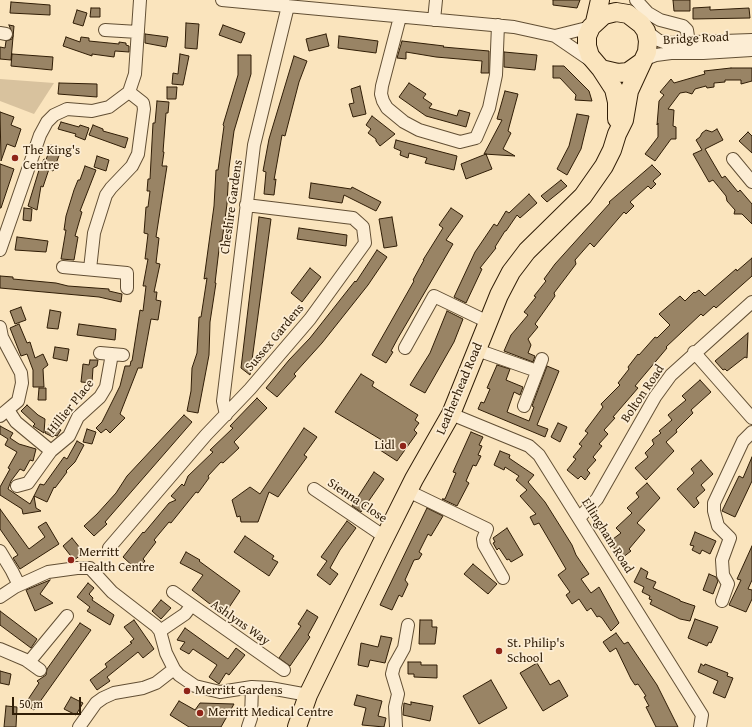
<!DOCTYPE html>
<style>
body{margin:0}
#map{position:relative;width:752px;height:727px;overflow:hidden;background:#fae4bd;font-family:"Gentium Book Plus",serif}
canvas{display:block}
.scale{position:absolute;left:12px;top:697px;width:69px;height:18px;box-sizing:border-box;border:2px solid #301d06;border-top:0;padding-left:5px;font-size:12px;line-height:14px;white-space:nowrap;color:#301d06;-webkit-text-stroke:3px #fcedd4;paint-order:stroke}
</style>
<div id="map">
<canvas width="752" height="727"></canvas>
<div class="scale">50 m</div>
</div>
<script>
const ctx = document.querySelector('canvas').getContext('2d');
ctx.lineJoin = 'round';
function fill(path, color) { ctx.fillStyle = color; ctx.fill(path, 'evenodd'); }
const toPath = rows => new Path2D(rows.map(r => 'M' + r).join(''));
function stroke(path, color, width, dash) { ctx.strokeStyle = color; ctx.lineWidth = width; ctx.lineCap = dash ? 'butt' : 'round'; ctx.setLineDash(dash || []); ctx.stroke(path); }
function drawText(font, color, halo, rows, align = 'center') {
  ctx.font = font + ' "Gentium Book Plus",serif'; ctx.lineWidth = 3.5; ctx.setLineDash([]); ctx.textBaseline = 'middle'; ctx.strokeStyle = halo; ctx.fillStyle = color; for (const [text, x, y, turn = 0] of rows) {
    ctx.save(); ctx.translate(x, y); ctx.rotate((+turn || 0) * Math.PI / 180); ctx.textAlign = isNaN(turn) ? turn : align; if (halo) ctx.strokeText(text, 0, 0); ctx.fillText(text, 0, 0); ctx.restore();
  }
}
const green = toPath([
 [0,79,54,83,34,114,0,101]
]);
const building = toPath([
 [553,0,580,0,577,8,553,5,553,0],
 [673,0,690,0,690,11,674,11,673,0],
 [11,2,50,5,50,15,10,13,11,2],
 [710,7,710,10,749,8,750,18,693,19,693,8,710,7],
 [91,8,100,8,100,17,90,17,91,8],
 [77,10,87,13,83,26,73,23,77,10],
 [186,23,199,24,197,49,185,48,186,23],
 [9,25,14,26,11,60,0,59,0,47,5,48,6,41,12,39,13,36,9,25],
 [223,25,245,33,241,43,219,35,223,25],
 [145,34,168,37,166,47,145,43,145,34],
 [326,34,329,46,309,51,306,39,326,34],
 [339,36,378,41,376,53,338,48,339,36],
 [66,37,80,42,81,37,89,38,89,41,119,44,119,42,126,43,126,45,129,46,129,52,115,51,114,57,92,54,92,56,63,46,66,37],
 [402,41,444,46,443,47,489,51,489,73,481,73,482,61,436,57,406,52,406,59,397,58,402,41],
 [504,52,537,55,535,70,504,67,504,52],
 [12,54,53,57,52,70,11,66,12,54],
 [180,54,189,56,183,85,172,84,173,73,178,74,180,54],
 [238,55,251,55,251,74,234,131,229,168,227,204,222,241,220,241,215,283,216,283,210,322,209,355,198,413,187,411,191,391,192,368,197,353,199,317,201,317,207,278,204,279,214,206,216,170,218,170,224,126,223,125,238,75,238,55],
 [294,56,307,61,299,82,285,136,282,135,274,180,276,179,274,195,264,194,266,172,263,171,269,139,294,56],
 [553,66,564,66,589,91,592,101,575,100,576,95,560,78,553,78,553,66],
 [731,68,752,68,752,81,741,84,741,80,725,80,725,82,714,83,714,87,707,88,706,86,695,89,692,94,686,92,680,93,668,109,674,110,673,126,676,127,676,139,671,139,655,161,645,154,658,137,658,123,657,125,659,101,664,95,660,92,671,79,674,83,705,74,704,71,731,68],
 [59,83,97,84,97,97,58,94,59,83],
 [409,83,426,94,423,98,432,104,429,108,457,116,459,110,470,113,466,127,426,116,399,97,409,83],
 [360,86,366,114,353,117,349,104,354,103,351,89,360,86],
 [167,87,177,87,176,99,167,99,167,87],
 [505,91,518,94,508,131,511,133,503,149,515,156,484,154,502,120,497,119,505,91],
 [157,101,169,102,168,113,166,113,163,152,164,152,162,166,167,166,156,237,159,238,156,263,160,264,154,292,157,292,156,300,161,301,158,320,151,319,142,368,138,368,120,414,125,418,110,433,106,429,101,433,96,428,102,422,120,386,125,366,130,366,131,361,132,361,140,310,143,311,146,286,143,286,148,259,145,259,148,234,144,233,146,207,148,207,150,191,147,191,148,179,150,179,153,123,155,123,157,101],
 [0,112,14,117,11,125,21,129,15,147,7,144,1,161,0,112],
 [577,114,589,116,581,149,567,175,557,169,569,146,577,114],
 [372,116,395,134,380,146,376,141,376,139,368,133,371,129,366,125,372,116],
 [61,122,79,127,80,125,89,128,85,140,75,136,76,134,58,129,61,122],
 [93,125,103,129,103,131,128,138,125,148,89,135,93,125],
 [717,129,723,140,705,149,722,178,725,176,738,192,740,190,752,204,752,224,742,214,734,214,735,210,727,201,726,196,713,180,709,182,693,154,702,150,696,140,700,137,702,133,706,130,712,132,717,129],
 [748,132,752,136,752,153,739,141,748,132],
 [396,140,457,156,454,170,425,163,427,158,409,153,408,158,400,155,401,151,394,148,396,140],
 [51,145,62,148,53,171,49,169,43,187,41,186,37,210,28,206,39,170,44,159,46,160,51,145],
 [486,154,492,169,466,179,461,164,486,154],
 [97,156,109,160,106,171,94,167,97,156],
 [0,164,14,169,1,208,0,208,0,164],
 [652,165,661,174,653,181,656,184,651,189,648,186,630,202,634,206,626,214,624,212,594,247,590,243,575,260,576,264,554,293,555,296,535,324,538,327,528,339,531,345,528,353,535,356,533,362,504,351,511,335,528,315,524,312,536,297,534,296,546,281,544,279,555,264,610,203,609,202,652,165],
 [85,166,96,170,80,211,82,212,75,236,78,237,74,260,61,259,66,230,64,230,66,216,74,190,78,180,80,180,85,166],
 [561,180,567,186,547,202,541,196,561,180],
 [311,183,351,189,352,187,381,202,376,211,344,195,342,203,309,198,311,183],
 [529,194,537,203,520,218,517,215,506,231,505,231,495,247,496,248,480,268,482,269,466,303,454,297,475,252,494,224,497,226,506,211,509,213,529,194],
 [24,208,32,209,31,221,23,220,24,208],
 [451,208,463,216,446,240,453,244,398,338,391,351,393,352,386,363,372,355,414,281,413,280,424,260,423,260,443,228,439,225,451,208],
 [259,217,271,219,250,375,241,368,259,217],
 [392,217,397,246,384,248,379,219,392,217],
 [299,228,347,235,346,246,297,239,299,228],
 [17,237,48,241,46,252,15,250,17,237],
 [377,250,387,257,368,285,322,343,294,374,296,376,277,397,266,388,289,360,310,338,355,281,356,282,377,250],
 [752,258,752,276,716,308,714,306,703,316,701,314,666,347,667,348,635,386,638,388,613,417,615,418,604,430,608,434,599,444,602,446,593,457,596,460,587,470,590,473,585,480,581,476,578,479,567,470,576,459,573,457,582,446,579,444,588,433,585,431,603,407,601,404,620,385,618,383,629,369,628,367,638,354,639,355,655,337,657,338,670,325,659,314,680,296,685,301,694,292,695,293,699,290,705,296,736,269,737,271,752,258],
 [310,268,321,277,302,302,291,293,310,268],
 [0,276,13,277,13,279,56,283,68,286,109,289,109,291,122,294,121,302,99,297,0,288,0,276],
 [21,307,26,320,15,324,10,311,21,307],
 [50,310,61,312,58,329,47,328,50,310],
 [447,311,463,319,454,342,425,393,410,385,430,353,447,311],
 [19,324,27,343,30,342,35,358,43,354,48,365,43,369,44,387,33,387,33,370,27,354,21,356,10,328,19,324],
 [79,324,116,329,115,340,77,335,79,324],
 [748,333,747,358,745,357,727,371,725,369,723,370,715,361,748,333],
 [55,347,69,349,67,361,53,358,55,347],
 [90,360,98,360,97,366,93,368,92,383,81,382,83,364,89,365,90,360],
 [497,365,510,369,506,380,523,387,520,395,514,392,507,412,529,421,534,407,532,406,547,366,559,371,537,425,548,429,545,437,478,409,481,402,484,403,490,389,487,388,497,365],
 [361,374,374,382,372,386,418,415,415,420,419,423,414,430,417,433,397,461,380,450,385,442,335,412,361,374],
 [700,380,711,392,691,410,693,413,676,430,677,432,666,442,674,451,646,480,635,468,648,457,645,453,654,444,652,440,661,433,659,431,672,420,668,415,686,400,682,396,700,380],
 [39,388,46,388,46,400,38,400,39,388],
 [257,398,267,408,234,442,239,448,223,463,221,462,208,476,209,478,198,493,196,492,171,523,169,522,154,540,156,542,143,559,145,561,137,570,123,557,143,532,144,533,169,503,176,500,171,496,182,484,184,486,188,476,213,452,210,450,233,428,230,426,257,398],
 [27,405,38,415,45,419,44,433,33,426,35,424,21,411,27,405],
 [184,415,192,422,105,522,107,524,94,536,84,526,97,514,116,493,127,476,184,415],
 [558,423,567,427,560,442,551,437,558,423],
 [49,425,61,430,57,436,54,435,53,437,45,433,49,425],
 [0,426,13,433,10,438,19,444,36,449,33,461,30,460,24,471,20,469,11,481,8,489,30,504,34,496,36,508,41,511,23,514,22,509,0,495,0,487,10,469,8,468,17,452,5,445,8,439,0,434,0,426],
 [304,428,317,437,304,455,307,457,278,497,269,492,258,522,241,522,240,516,237,517,232,500,250,487,260,494,304,428],
 [87,429,96,432,92,444,83,442,87,429],
 [471,432,483,437,479,445,482,446,478,455,481,456,476,466,473,465,466,481,469,483,457,506,442,499,445,499,456,473,453,472,471,432],
 [77,441,84,445,75,462,66,471,67,472,55,488,54,487,47,502,34,496,40,484,44,485,64,457,67,459,77,441],
 [500,451,510,455,509,458,534,475,528,482,545,502,572,545,576,555,589,574,581,579,591,593,599,587,619,623,611,631,602,618,599,616,597,617,591,608,587,611,579,599,572,604,566,595,570,592,558,575,566,569,539,523,534,525,530,517,536,514,520,496,527,490,516,480,519,476,505,467,504,470,494,465,500,451],
 [752,457,752,481,735,517,722,511,739,476,743,478,752,457],
 [701,460,713,474,701,485,705,490,696,498,699,503,694,508,677,489,694,473,691,469,701,460],
 [374,472,384,479,361,512,352,506,374,472],
 [647,483,660,498,637,523,645,530,629,549,631,551,622,558,609,542,621,533,616,528,632,513,627,508,639,497,636,493,647,483],
 [427,508,443,516,431,536,428,534,419,552,422,554,419,559,414,560,405,580,408,584,402,597,399,595,392,610,380,605,427,508],
 [0,509,29,549,45,537,38,527,46,522,59,544,20,569,13,558,18,555,0,529,0,509],
 [347,521,356,528,340,550,330,568,338,574,330,585,317,575,327,561,321,557,347,521],
 [507,528,523,555,511,562,509,559,507,560,499,548,497,550,493,543,495,542,493,538,507,528],
 [695,532,716,541,710,554,702,550,700,554,692,550,694,546,690,545,695,532],
 [245,536,274,556,272,559,278,562,269,576,234,552,245,536],
 [72,538,84,553,74,560,63,546,72,538],
 [752,546,752,580,748,589,752,590,752,599,746,612,729,605,741,580,737,579,752,546],
 [186,552,200,560,199,561,240,591,224,615,192,590,203,575,180,563,186,552],
 [473,564,497,584,488,594,464,574,473,564],
 [641,568,648,572,646,578,656,582,653,588,680,600,680,601,695,606,690,621,680,619,650,604,652,600,649,599,650,596,642,592,644,587,634,582,641,568],
 [709,574,716,577,718,581,713,594,703,590,709,574],
 [50,580,40,594,53,603,35,611,26,590,50,580],
 [88,583,94,588,89,594,93,598,92,600,114,615,110,625,87,611,90,607,77,597,88,583],
 [161,600,171,608,161,619,152,611,161,600],
 [307,610,318,617,308,635,310,637,290,666,279,658,301,626,298,624,307,610],
 [0,611,37,639,31,648,0,625,0,611],
 [695,619,718,627,711,643,709,642,707,646,688,638,695,619],
 [134,620,154,649,143,658,138,652,107,677,110,681,97,690,90,680,107,667,105,664,132,643,130,642,134,639,124,627,134,620],
 [420,620,432,620,432,627,437,627,435,644,419,644,420,620],
 [80,623,91,630,34,710,25,704,39,683,37,681,46,675,47,669,80,623],
 [185,628,228,659,236,648,245,655,229,675,226,673,219,684,209,677,217,665,193,649,189,654,180,649,185,642,177,640,185,628],
 [616,633,624,644,628,642,657,685,678,727,656,727,646,707,649,706,644,697,646,696,638,684,635,685,631,679,616,648,610,652,603,642,616,633],
 [381,636,392,638,385,663,370,660,368,667,358,665,361,643,378,647,381,636],
 [408,662,421,662,421,665,437,665,437,678,414,677,414,674,408,674,408,662],
 [537,663,550,685,559,680,568,696,543,711,520,673,537,663],
 [701,664,704,666,705,664,728,673,727,676,733,678,725,698,713,693,718,681,698,672,701,664],
 [0,671,11,674,9,685,0,683,0,671],
 [491,680,507,708,479,724,463,696,491,680],
 [357,695,382,701,378,716,386,718,384,727,362,725,366,708,354,705,357,695],
 [71,697,83,703,76,715,64,709,71,697],
 [179,701,195,710,200,703,234,704,221,727,189,727,170,715,179,701],
 [411,702,433,706,430,721,403,715,404,703,411,705,411,702],
 [6,706,17,707,16,727,4,727,6,706]
]);
const minor = toPath([
 [222,0,514,27,555,36,593,62],
 [636,0,648,13,660,20,683,26,687,30,689,43],
 [400,17,382,86,381,94,383,101,387,108,404,122,419,130,460,142,476,138,489,108,496,75,498,25],
 [434,20,436,0],
 [105,30,138,32],
 [646,31,658,40,666,43,752,40],
 [0,33,6,34],
 [555,36,591,27],
 [643,60,656,55,671,53,703,53,752,50],
 [733,159,752,182],
 [0,250,40,135,47,122,54,115,67,109,92,111,109,107,129,92,135,74,140,0],
 [63,267,127,273,127,288],
 [90,269,94,233,106,195,111,188,132,166,138,154,144,109,143,103,129,92],
 [0,327,2,337,21,373,22,383,18,401,0,416],
 [405,348,434,296,488,322],
 [477,350,537,371],
 [694,352,752,418],
 [100,353,123,355],
 [524,406,542,359],
 [8,410,16,422,51,451],
 [451,414,529,446,539,455,702,715,700,727],
 [226,415,223,401,254,145,288,6],
 [17,486,28,483,51,451,69,436,78,417,100,397,106,387,112,354],
 [314,489,385,537],
 [408,491,487,529,483,539,484,545,503,578],
 [579,518,597,499,655,397,671,375,752,302],
 [109,548,206,435,250,389,310,319,365,243,363,227,353,218,246,205],
 [0,551,12,571,19,585],
 [173,592,284,670],
 [0,597,15,587,48,572,77,568,90,568,112,592,156,626,160,631,166,653,174,669,179,675,195,686,220,692,252,687,270,688,308,695],
 [722,601,728,584,723,575,722,560,730,538,718,526,714,511,714,503,743,441,752,432],
 [160,631,185,614,191,606],
 [0,649,26,660,40,670],
 [29,662,67,616],
 [79,727,96,703,103,698,114,693,143,688,156,683,174,669],
 [248,727,251,718,252,687],
 [396,727,395,707,398,694,392,674,394,666,404,648,408,625]
]);
const highway = toPath([
 [595,22,600,0],
 [601,69,614,89,617,102,617,119],
 [297,727,308,695,380,547,414,479,451,414,499,295,511,272,527,251,583,196,604,166,612,150,617,134,624,120,629,91,647,52,648,41,646,31,641,24,628,14,616,12,604,15,591,27,587,36,587,46,590,56,601,69,618,73,628,72,642,62]
]);
const markers = [
 [15,158,4,"#8f2418"],
 [403,446,4,"#8f2418"],
 [71,560,4,"#8f2418"],
 [499,651,4,"#8f2418"],
 [187,691,4,"#8f2418"],
 [200,713,4,"#8f2418"]
];
const streetNames = [
 ["Bridge Road",696,39,-3],
 ["Cheshire Gardens",232,207,-82],
 ["Sussex Gardens",275,338,-50],
 ["Leatherhead Road",460,389,-67],
 ["Bolton Road",643,394,-56],
 ["Hillier Place",71,407,-51],
 ["Sienna Close",357,501,34],
 ["Ellingham Road",607,536,58],
 ["Ashlyns Way",240,623,35]
];
const poiNames = [
 ["The King's",23,151],
 ["Centre",23,166],
 ["Lidl",395,446,"right"],
 ["Merritt",79,553],
 ["Health Centre",79,568],
 ["St. Philip's",507,644],
 ["School",507,659],
 ["Merritt Gardens",195,691],
 ["Merritt Medical Centre",208,713]
];
fill(green, '#d8c29e');
fill(building, '#998465');
stroke(building, '#301d06', 1);
stroke(minor, '#624f34', 14);
stroke(highway, '#301d06', 20);
stroke(minor, '#fcedd4', 12);
stroke(highway, '#fae4bd', 18);
for (const [x, y, r, color] of markers) { const dot = new Path2D(); dot.arc(x, y, r, 0, 2 * Math.PI); ctx.fillStyle = color; ctx.fill(dot); stroke(dot, '#fcedd4', 1.5); }
drawText('13px', '#301d06', '#fcedd4', streetNames);
drawText('13px', '#301d06', '#fcedd4', poiNames, 'left');
</script>
